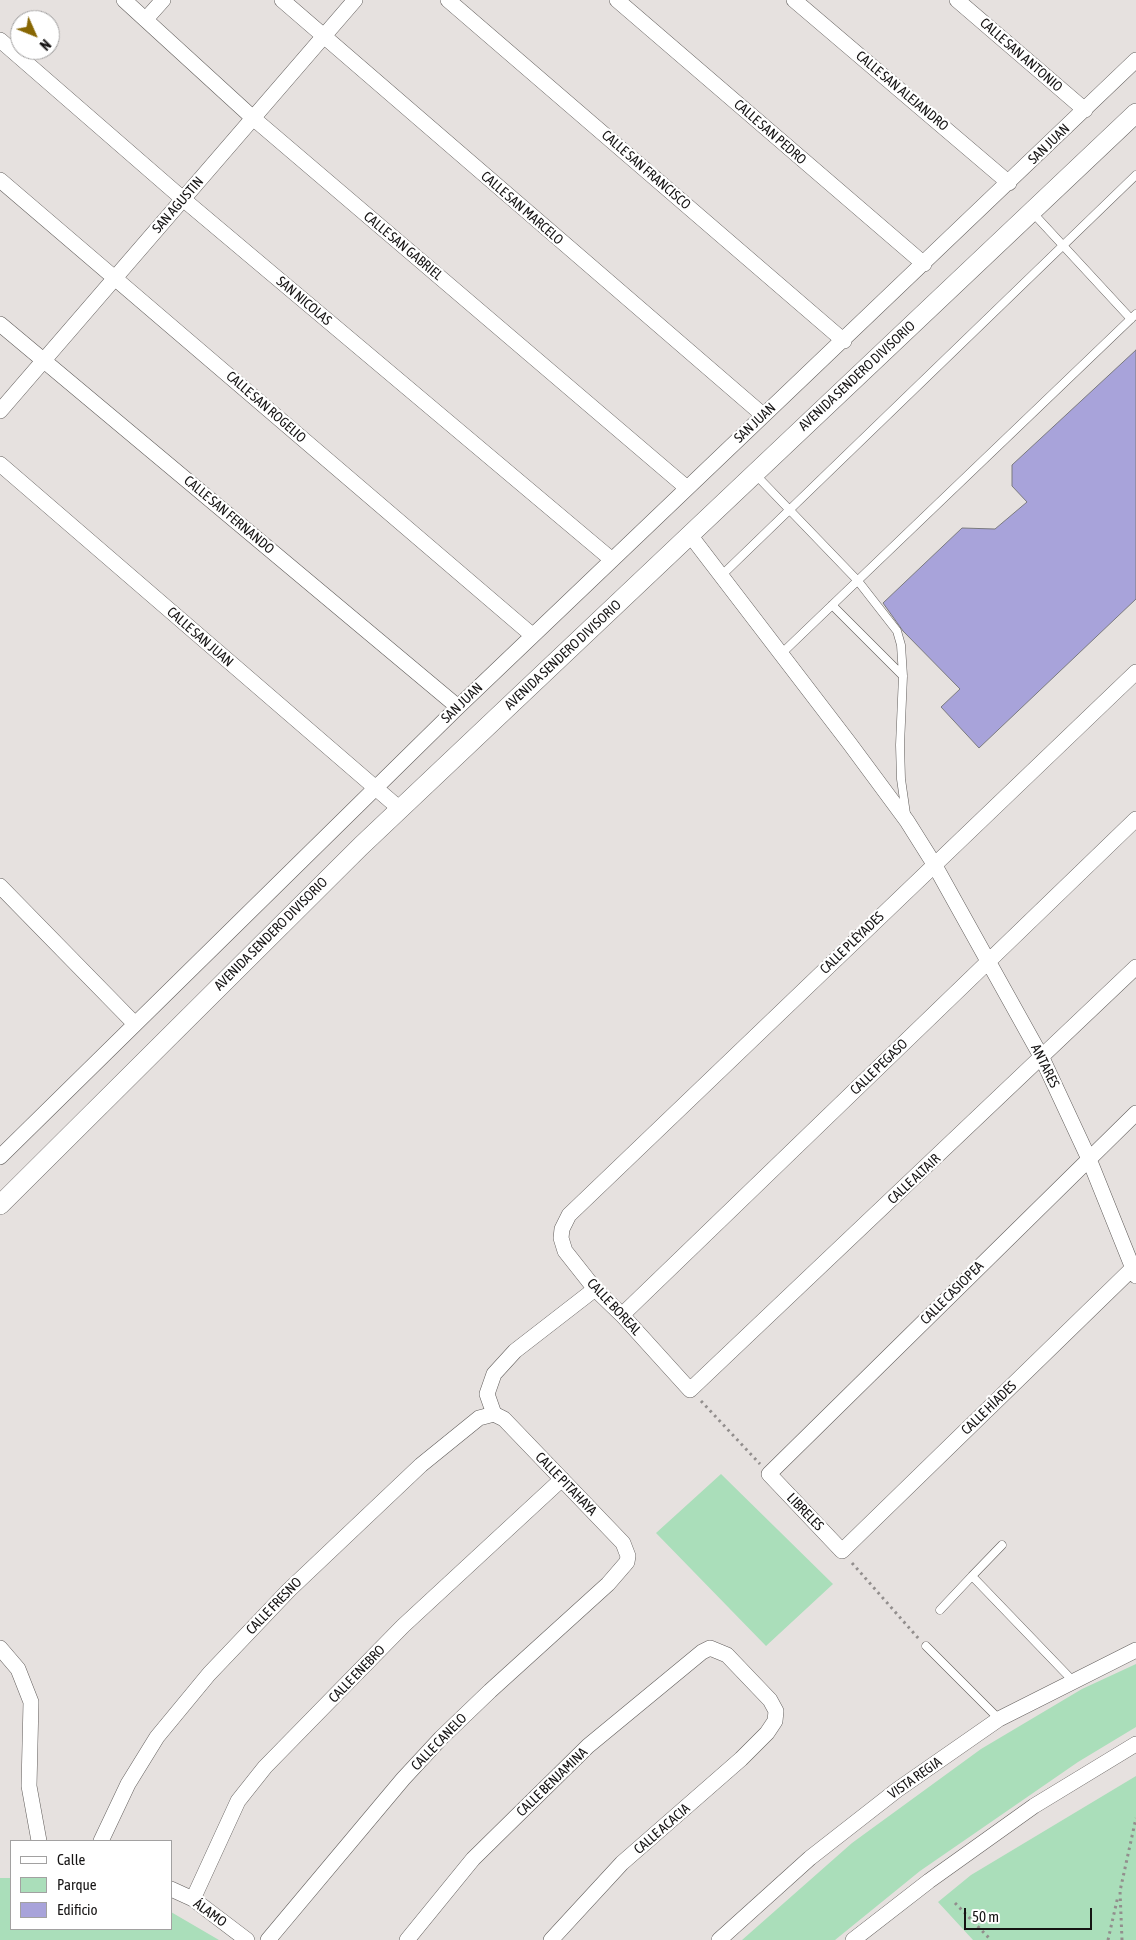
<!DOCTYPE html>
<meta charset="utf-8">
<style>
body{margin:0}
#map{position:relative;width:1136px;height:1940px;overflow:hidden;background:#e6e1df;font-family:"Asap Condensed",sans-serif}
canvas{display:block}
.legend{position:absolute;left:10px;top:1840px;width:162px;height:90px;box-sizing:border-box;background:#fff;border:1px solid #a2a1a1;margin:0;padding:6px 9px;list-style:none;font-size:15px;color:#161414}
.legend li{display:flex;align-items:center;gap:10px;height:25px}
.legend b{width:25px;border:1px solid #a2a1a1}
.north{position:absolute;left:10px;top:10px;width:50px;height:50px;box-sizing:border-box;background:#fff;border:1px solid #a2a1a1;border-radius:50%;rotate:134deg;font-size:14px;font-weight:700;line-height:20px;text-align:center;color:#161414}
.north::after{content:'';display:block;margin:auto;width:18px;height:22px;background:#886703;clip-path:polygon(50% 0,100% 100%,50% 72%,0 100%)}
.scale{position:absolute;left:964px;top:1908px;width:128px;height:22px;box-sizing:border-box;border:2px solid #161414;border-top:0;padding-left:6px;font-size:15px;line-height:18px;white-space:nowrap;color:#161414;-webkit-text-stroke:4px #fff;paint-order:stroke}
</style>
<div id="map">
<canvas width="1136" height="1940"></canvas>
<ul class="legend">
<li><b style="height:6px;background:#fff"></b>Calle</li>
<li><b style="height:14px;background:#aadeba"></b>Parque</li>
<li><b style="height:14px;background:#a8a3da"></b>Edificio</li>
</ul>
<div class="north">N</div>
<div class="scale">50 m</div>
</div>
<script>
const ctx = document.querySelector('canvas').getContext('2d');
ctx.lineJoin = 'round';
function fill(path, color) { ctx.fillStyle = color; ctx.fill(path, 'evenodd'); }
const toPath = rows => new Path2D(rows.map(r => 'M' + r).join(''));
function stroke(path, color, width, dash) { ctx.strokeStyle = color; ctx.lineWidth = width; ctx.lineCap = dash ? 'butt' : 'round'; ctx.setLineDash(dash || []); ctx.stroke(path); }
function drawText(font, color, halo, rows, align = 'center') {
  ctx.font = font + ' "Asap Condensed",sans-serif'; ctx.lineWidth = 4.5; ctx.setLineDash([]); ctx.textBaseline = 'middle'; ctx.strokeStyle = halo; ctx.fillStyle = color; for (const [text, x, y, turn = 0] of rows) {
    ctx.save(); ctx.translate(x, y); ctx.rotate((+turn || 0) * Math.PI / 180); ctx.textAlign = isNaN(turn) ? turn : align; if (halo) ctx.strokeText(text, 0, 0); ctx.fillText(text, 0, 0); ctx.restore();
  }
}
const green = toPath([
 [721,1474,833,1584,766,1646,656,1533],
 [1136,1664,1136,1727,1078,1762,920,1871,835,1940,742,1940,852,1843,981,1749,1082,1689],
 [1136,1776,1136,1940,973,1940,938,1902,971,1875],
 [0,1878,11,1878,11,1929,171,1929,171,1912,219,1940,0,1940]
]);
const building = toPath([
 [1136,350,1136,599,979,748,941,707,960,689,903,631,883,603,962,528,995,529,1027,502,1012,486,1012,465,1136,350]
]);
const path = toPath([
 [701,1401,760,1464],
 [852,1563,919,1639],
 [955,1903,991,1940],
 [1108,1940,1118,1896],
 [1122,1940,1120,1891,1136,1818]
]);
const service = toPath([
 [1032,212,1131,319],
 [755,474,858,581,897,631,901,645,903,676,900,745,901,779,906,814],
 [721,576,1136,175],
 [832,605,903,676],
 [780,655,1136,314],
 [972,1576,1002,1545],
 [940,1610,972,1576,1074,1682],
 [926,1646,999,1719]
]);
const minor = toPath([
 [124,0,253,118,687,488],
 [282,0,763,415],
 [448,0,844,341],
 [617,0,924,264],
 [794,0,1009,183],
 [957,0,1085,110],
 [146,19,163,0],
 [0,40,183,199,611,559],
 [0,180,532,635],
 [0,324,458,707],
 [0,411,355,0],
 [0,464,400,809],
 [690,535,850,744,907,821,934,864,1042,1058,1089,1159,1136,1276],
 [1136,672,569,1215,562,1229,561,1238,565,1251,595,1289,622,1315,690,1390,1136,967],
 [0,886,135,1024],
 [1136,1113,769,1474,842,1551,1136,1265],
 [0,1157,458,707,1136,60],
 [622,1315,1136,819],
 [494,1414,487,1394,494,1374,515,1351,595,1289],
 [0,1648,18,1669,31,1702,29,1786,39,1841],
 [101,1841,128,1784,157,1737,209,1674,289,1590,421,1465,479,1418,494,1414],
 [171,1889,193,1899,247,1940],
 [193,1899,238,1801,265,1767,403,1626,562,1479],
 [268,1940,403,1779,441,1738,490,1691,608,1584,627,1562,628,1556,623,1543,504,1419,494,1414],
 [407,1940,473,1859,588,1746,702,1652,710,1648,727,1655,770,1700,776,1711,775,1721,767,1733,741,1759,622,1863,551,1940],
 [719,1940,810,1858,897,1790,999,1719,1136,1650],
 [853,1940,929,1881,1034,1806,1136,1744]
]);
const tertiary = toPath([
 [0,1205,361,846,1136,113]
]);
const streetNames = [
 ["CALLE SAN ANTONIO",1021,55,41],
 ["CALLE SAN ALEJANDRO",902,91,40],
 ["CALLE SAN PEDRO",770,132,41],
 ["SAN JUAN",1049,144,-44],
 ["CALLE SAN FRANCISCO",646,170,41],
 ["SAN AGUSTIN",178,205,-49],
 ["CALLE SAN MARCELO",522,208,41],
 ["CALLE SAN GABRIEL",403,246,40],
 ["SAN NICOLAS",304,301,40],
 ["AVENIDA SENDERO DIVISORIO",857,376,-43],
 ["CALLE SAN ROGELIO",266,407,41],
 ["SAN JUAN",755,423,-43],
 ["CALLE SAN FERNANDO",229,515,40],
 ["CALLE SAN JUAN",200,637,41],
 ["AVENIDA SENDERO DIVISORIO",563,655,-43],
 ["SAN JUAN",462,703,-44],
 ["AVENIDA SENDERO DIVISORIO",271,934,-45],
 ["CALLE PLÉYADES",852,943,-44],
 ["ANTARES",1045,1066,64],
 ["CALLE PEGASO",879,1067,-44],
 ["CALLE ALTAIR",914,1179,-43],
 ["CALLE CASIOPEA",952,1293,-45],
 ["CALLE BOREAL",614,1307,47],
 ["CALLE HÍADES",989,1408,-44],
 ["CALLE PITAHAYA",566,1484,46],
 ["LIBRELES",805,1512,46],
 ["CALLE FRESNO",274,1606,-46],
 ["CALLE ENEBRO",357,1674,-46],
 ["CALLE CANELO",439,1742,-46],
 ["VISTA REGIA",915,1778,-35],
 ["CALLE BENJAMINA",552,1782,-44],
 ["CALLE ACACIA",662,1829,-41],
 ["ÁLAMO",210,1913,36]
];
fill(green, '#aadeba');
fill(building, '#a8a3da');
stroke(building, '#7a7a7e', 1);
stroke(service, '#625e5c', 9);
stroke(minor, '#625e5c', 16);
stroke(tertiary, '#625e5c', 20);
stroke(path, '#928e8d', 3, [2.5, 4]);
stroke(service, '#fff', 8);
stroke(minor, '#fff', 15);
stroke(tertiary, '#fff', 19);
drawText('14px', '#161414', '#fff', streetNames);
</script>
